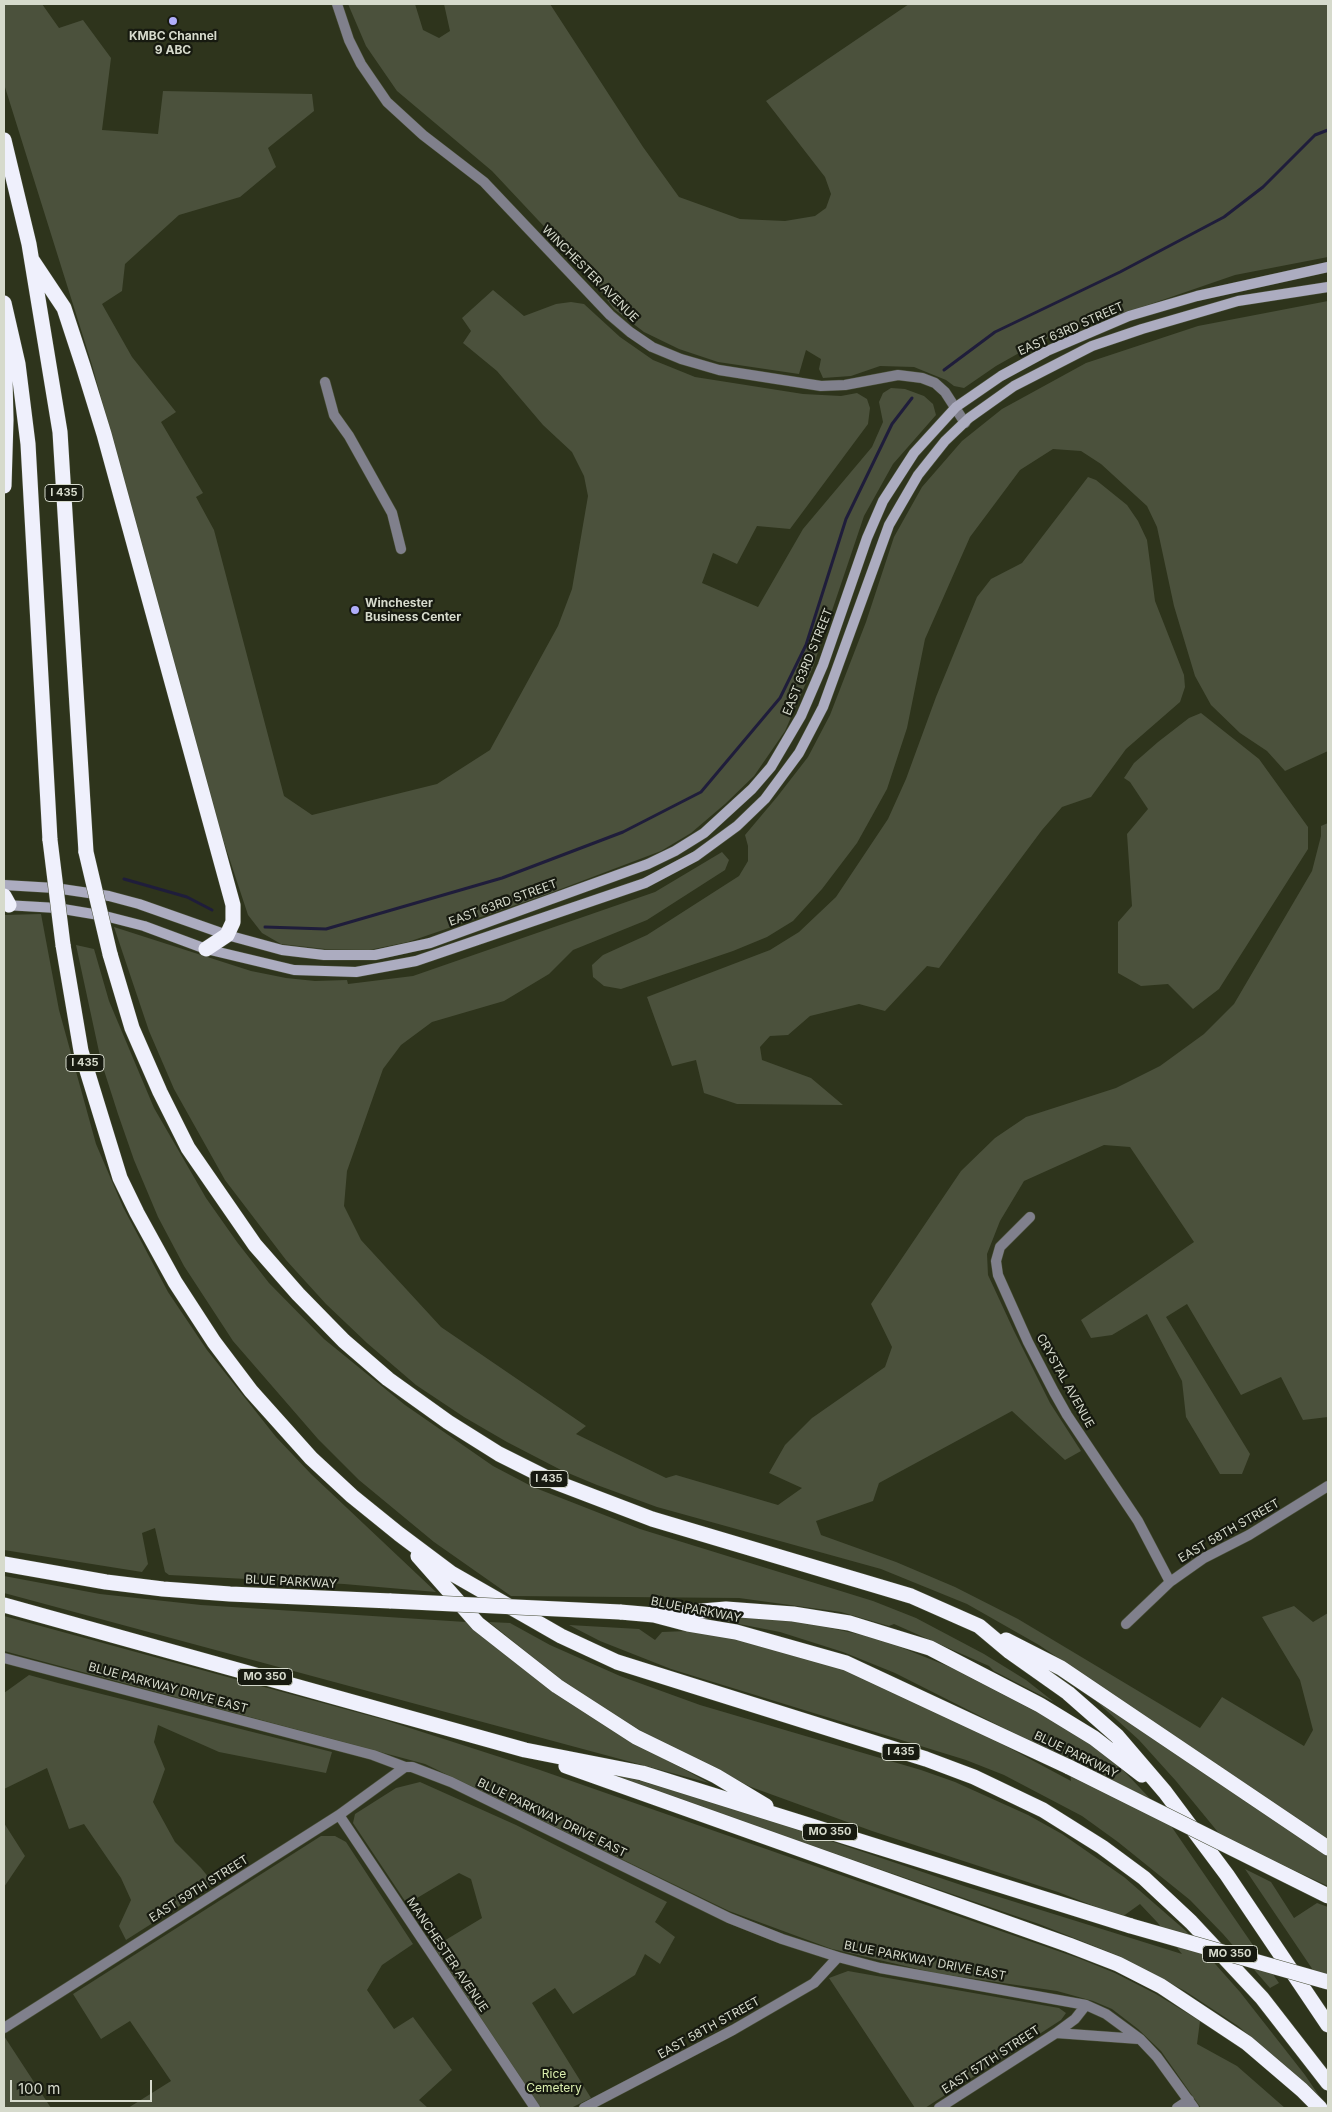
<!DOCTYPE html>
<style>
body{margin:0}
#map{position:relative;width:1332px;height:2112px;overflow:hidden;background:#2e341c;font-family:Inter,sans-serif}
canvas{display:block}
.frame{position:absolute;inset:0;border:5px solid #d6dacc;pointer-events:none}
.scale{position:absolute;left:10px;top:2080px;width:142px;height:22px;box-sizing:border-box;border:2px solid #d6dacc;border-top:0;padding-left:6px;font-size:15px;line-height:18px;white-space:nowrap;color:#d6dacc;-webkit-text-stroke:4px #171a10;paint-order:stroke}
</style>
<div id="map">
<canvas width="1332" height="2112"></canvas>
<div class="frame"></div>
<div class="scale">100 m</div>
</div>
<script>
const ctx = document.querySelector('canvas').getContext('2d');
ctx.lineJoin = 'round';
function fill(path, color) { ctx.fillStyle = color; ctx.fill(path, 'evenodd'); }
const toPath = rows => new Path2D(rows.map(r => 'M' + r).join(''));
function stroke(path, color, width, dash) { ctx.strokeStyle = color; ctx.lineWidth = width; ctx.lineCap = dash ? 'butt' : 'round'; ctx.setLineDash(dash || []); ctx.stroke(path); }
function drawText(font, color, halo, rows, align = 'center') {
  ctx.font = font + ' Inter,sans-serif'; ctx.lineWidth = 4.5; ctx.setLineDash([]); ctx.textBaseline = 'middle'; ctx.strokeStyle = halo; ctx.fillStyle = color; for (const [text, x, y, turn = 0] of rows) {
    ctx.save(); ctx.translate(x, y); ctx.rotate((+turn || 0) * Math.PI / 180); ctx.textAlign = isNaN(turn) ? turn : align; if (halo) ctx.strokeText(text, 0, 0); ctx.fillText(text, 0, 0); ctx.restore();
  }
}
const green = toPath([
 [4,4,42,4,59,28,83,20,111,58,102,130,158,134,163,91,312,94,314,111,268,148,276,167,240,197,179,215,125,264,122,291,102,304,132,357,176,412,161,422,203,493,196,497,214,530,284,796,312,815,437,784,490,750,558,626,572,589,588,496,584,476,572,452,543,425,497,371,463,343,471,331,462,318,493,290,524,316,556,304,571,302,584,304,620,337,653,360,695,377,803,394,841,396,857,393,867,399,870,408,868,424,790,529,757,526,737,564,713,553,702,583,758,607,803,529,872,447,883,422,879,402,883,393,891,388,905,389,924,396,933,404,936,415,893,464,864,516,813,667,785,731,754,776,725,804,691,833,661,851,545,895,408,942,369,950,325,949,281,944,262,933,248,915,215,815,92,365,4,84],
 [348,4,415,4,423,30,439,38,450,31,444,4,550,4,643,147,679,197,740,219,785,221,815,216,826,208,831,194,825,177,766,101,909,4,1328,4,1328,257,1235,275,1113,317,1078,326,1035,344,996,366,964,388,954,386,946,380,914,367,880,366,851,376,823,378,819,369,821,359,806,350,799,374,718,362,679,349,644,332,614,309,584,269,492,171,397,91,366,46],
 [1328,301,1328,751,1285,771,1267,751,1240,733,1211,705,1195,676,1174,606,1157,527,1147,506,1101,464,1081,451,1053,449,1020,470,970,537,925,639,907,728,887,789,857,843,822,889,793,921,767,937,733,951,621,989,604,986,593,977,592,965,603,955,647,935,739,876,748,861,748,846,745,835,777,797,808,757,830,715,866,622,894,537,922,487,962,441,1002,409,1086,363,1198,326],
 [1088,477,1096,480,1127,505,1138,521,1147,540,1155,601,1184,675,1185,687,1180,702,1126,749,1091,797,1062,807,1042,830,939,968,927,966,885,1011,859,1004,810,1016,788,1035,770,1036,760,1047,762,1060,811,1078,843,1105,737,1104,704,1093,696,1060,672,1066,647,997,770,950,799,932,836,897,888,819,906,779,936,697,977,597,991,579,1022,563],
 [1201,713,1259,759,1308,827,1308,849,1219,989,1193,1009,1168,984,1141,986,1118,973,1118,922,1132,906,1127,834,1148,809,1130,782,1124,778,1134,763,1158,742,1189,718],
 [1328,823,1328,1417,1303,1420,1281,1377,1241,1395,1187,1304,1166,1317,1250,1454,1242,1474,1220,1474,1186,1417,1182,1381,1147,1314,1112,1335,1091,1338,1081,1320,1194,1242,1130,1147,1104,1145,1024,1181,1000,1221,987,1254,988,1275,1014,1331,1050,1403,1081,1451,1065,1460,1012,1411,879,1483,873,1501,816,1521,821,1535,896,1562,955,1587,1018,1619,1200,1728,1222,1697,1304,1746,1313,1730,1300,1680,1262,1617,1294,1606,1313,1622,1328,1613,1328,1839,1039,1645,967,1604,881,1569,657,1507,597,1485,561,1470,507,1442,464,1417,416,1385,367,1343,326,1304,286,1260,225,1180,174,1089,149,1031,114,927,251,971,286,978,315,981,347,980,348,984,413,976,655,892,722,852,729,860,725,870,647,920,573,950,549,974,504,1001,432,1022,401,1045,383,1069,347,1171,344,1206,361,1240,441,1327,586,1426,576,1434,666,1478,676,1475,778,1505,802,1488,769,1473,785,1445,812,1418,885,1367,892,1347,871,1304,961,1171,995,1138,1026,1117,1116,1088,1160,1066,1204,1034,1234,1004,1312,871,1321,836,1321,826],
 [41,914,59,1010,96,1144,123,1207,168,1292,207,1350,276,1437,311,1474,436,1592,344,1584,169,1575,165,1572,155,1528,142,1533,148,1564,142,1572,4,1550,4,915],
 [76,945,94,949,109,1001,154,1108,206,1198,237,1242,269,1283,324,1339,405,1405,493,1466,533,1487,640,1529,873,1601,916,1618,984,1654,1026,1680,1054,1702,994,1671,989,1666,894,1624,889,1626,841,1612,739,1598,511,1596,434,1542,359,1480,318,1439,233,1341,184,1266,158,1217,134,1160,118,1114,101,1061],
 [4,1576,100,1594,201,1605,466,1622,632,1741,709,1783,4,1593],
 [703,1615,763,1617,803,1622,880,1639,950,1667,1075,1732,1123,1770,1158,1807,1279,1983,1270,1988,1223,1934,1190,1900,1118,1842,1082,1816,1004,1775,966,1760,671,1669,600,1641,569,1625,639,1629,655,1640,662,1632,687,1631,745,1641,831,1665,875,1682,985,1735,1071,1781,1069,1761,895,1673,843,1652,780,1632,703,1617],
 [4,1616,385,1720,540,1770,1078,1958,1115,1973,1156,1994,1200,2021,1197,2044,1237,2066,1285,2108,1201,2108,1161,2051,1138,2029,1112,2009,1093,2001,1057,1991,935,1973,832,1949,729,1911,425,1764,4,1651],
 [489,1622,510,1623,550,1645,620,1676,700,1705,921,1770,955,1782,1028,1815,1062,1834,1124,1877,1186,1931,1240,1992,1305,2075,1326,2106,1297,2076,1238,2026,1185,1991,1119,1956,1039,1924,580,1766,641,1781,730,1807,967,1887,1182,1954,1157,1922,1140,1904,1122,1917,1058,1892,872,1831,751,1787,678,1752,605,1710,555,1675],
 [29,1675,58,1683,332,1752,326,1773,219,1752,158,1725,154,1742,165,1769,153,1802,175,1842,201,1868,214,1884,126,1940,119,1926,131,1900,121,1878,84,1824,69,1829,47,1768,4,1789,4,1693],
 [1096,1699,1328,1854,1328,1886,1222,1837,1176,1781,1139,1740,1096,1701],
 [420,1782,516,1825,667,1902,655,1922,675,1937,660,1964,645,1954,635,1975,573,2014,555,1988,532,2003,591,2098,571,2108,542,2108,538,2105,434,1947,482,1918,471,1879,459,1873,407,1904,353,1823,355,1814,396,1788],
 [4,1823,25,1856,4,1887],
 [321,1836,335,1836,346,1842,413,1944,382,1965,367,1990,394,2029,413,2017,452,2070,419,2100,428,2108,128,2108,171,2081,130,2021,101,2039,73,1994],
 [1245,1869,1271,1882,1294,1918,1317,1903,1328,1907,1328,1976,1315,1973],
 [848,1971,1059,2008,1066,2013,1061,2020,925,2108,915,2108,829,1978],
 [4,2036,51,2108,4,2108]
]);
const stream = toPath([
 [944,370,995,332,1120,272,1224,217,1263,187,1315,135,1328,130],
 [124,879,187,897,212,910],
 [265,927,326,929,502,878,623,832,701,792,780,698,806,645,846,519,892,424,912,398]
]);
const street = toPath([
 [337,4,349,40,361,64,387,102,423,135,484,182,610,315,630,332,652,347,681,359,719,370,821,386,845,385,898,375,922,378,935,383,945,392,965,423],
 [325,382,334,415,349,436,392,513,401,549],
 [1030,1217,1000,1247,996,1261,998,1275,1028,1342,1054,1392,1067,1415,1138,1521,1170,1582],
 [1126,1624,1170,1582,1204,1558,1249,1535,1328,1486],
 [4,1658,373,1755,405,1767,412,1767,451,1782,729,1918,782,1939,838,1957,880,1968,1086,2005,1106,2014,1140,2039,1157,2057,1194,2108],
 [339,1815,535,2108],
 [4,2028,339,1815,405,1767],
 [1056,2033,1139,2039],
 [584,2108,733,2030,814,1983,838,1957],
 [939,2108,1056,2033,1075,2019,1086,2005],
 [1177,2108,1189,2100]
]);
const secondary = toPath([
 [4,885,55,888,109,896,139,904,227,935,282,950,324,955,375,955,430,943,648,864,675,851,704,833,752,789,771,767,801,716,823,665,867,538,883,501,914,453,956,407,1001,376,1047,351,1129,316,1197,296,1328,267],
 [5,905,57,908,105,916,144,926,206,949,294,970,356,972,416,961,645,883,696,856,737,826,765,799,799,753,823,707,889,525,918,475,945,441,969,418,1014,386,1092,346,1142,329,1238,301,1328,287]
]);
const highway = toPath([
 [4,140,29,244,60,432,86,852],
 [32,260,64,308,83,366,104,434,233,905,233,922,227,935,206,949],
 [4,303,18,364,28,444,50,840],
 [4,337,6,420,4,486],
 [4,896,9,905],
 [63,945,81,1051,120,1178,137,1213,175,1282,214,1342,251,1391,311,1458,352,1496,399,1534,451,1573,561,1636,617,1662,926,1759,974,1777,1043,1810,1102,1847,1144,1878,1191,1922,1262,1998,1328,2083],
 [110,954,132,1028,160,1092,188,1148,255,1245,298,1294,344,1341,388,1379,448,1422,499,1454,555,1482,652,1519,911,1596,979,1626,1010,1652,1068,1693,1117,1736,1165,1792,1227,1875,1328,2025],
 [418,1556,478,1624,557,1686,636,1737,716,1776,766,1806],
 [4,1564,106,1582,163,1589,230,1594,391,1601],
 [4,1605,525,1750,642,1773,1131,1926],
 [620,1612,654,1615,688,1624,736,1632,846,1663,1069,1767],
 [654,1615,726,1609,793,1614,849,1623,930,1648,1040,1705,1094,1738,1142,1775],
 [1006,1640,1061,1668,1328,1848],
 [566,1766,1069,1945,1118,1964,1161,1986,1247,2043,1302,2090,1320,2108]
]);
const highwayBridge = toPath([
 [50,840,63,945],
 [86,852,110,954],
 [391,1601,620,1612],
 [1069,1767,1328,1896],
 [1131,1926,1328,1982]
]);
const markers = [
 [173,21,5,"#b0aefa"],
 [355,610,5,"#b0aefa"]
];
const shields = [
 [64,493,38],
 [85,1063,38],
 [549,1479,38],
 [265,1677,55],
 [901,1752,38],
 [830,1832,55],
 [1230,1954,55]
];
const shieldNames = [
 ["I 435",64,493],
 ["I 435",85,1063],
 ["I 435",549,1479],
 ["MO 350",265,1677],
 ["I 435",901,1752],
 ["MO 350",830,1832],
 ["MO 350",1230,1954]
];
const poiNames = [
 ["KMBC Channel",173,36],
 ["9 ABC",173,50],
 ["Winchester",365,603,"left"],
 ["Business Center",365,617,"left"]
];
const streetNames = [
 ["WINCHESTER AVENUE",590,274,45],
 ["EAST 63RD STREET",1071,329,-24],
 ["EAST 63RD STREET",808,662,-68],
 ["EAST 63RD STREET",503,903,-20],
 ["CRYSTAL AVENUE",1065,1381,61],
 ["EAST 58TH STREET",1229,1531,-30],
 ["BLUE PARKWAY",291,1582,3],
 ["BLUE PARKWAY",696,1610,11],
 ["BLUE PARKWAY DRIVE EAST",168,1688,15],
 ["BLUE PARKWAY",1076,1755,26],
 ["BLUE PARKWAY DRIVE EAST",552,1818,26],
 ["EAST 59TH STREET",199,1889,-32],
 ["MANCHESTER AVENUE",447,1955,56],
 ["BLUE PARKWAY DRIVE EAST",925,1961,11],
 ["EAST 58TH STREET",709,2028,-29],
 ["EAST 57TH STREET",991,2060,-33]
];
const parkNames = [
 ["Rice",554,2074],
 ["Cemetery",554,2088]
];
fill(green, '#4b513c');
stroke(stream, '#1f1d3b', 3);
stroke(street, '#494f38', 11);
stroke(secondary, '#494f38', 11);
stroke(highway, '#494f38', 16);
stroke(street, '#80808c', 10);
stroke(secondary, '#acacc0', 10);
stroke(highway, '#eff0fc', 15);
stroke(highwayBridge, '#494f38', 16, []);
stroke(highwayBridge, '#eff0fc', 15);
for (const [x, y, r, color] of markers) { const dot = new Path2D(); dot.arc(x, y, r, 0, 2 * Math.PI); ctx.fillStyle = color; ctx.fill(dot); stroke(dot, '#171a10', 2); }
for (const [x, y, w] of shields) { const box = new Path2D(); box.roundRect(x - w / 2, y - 8.5, w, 17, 4); ctx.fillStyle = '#171a10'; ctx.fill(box); stroke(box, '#d6dacc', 1); }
drawText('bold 11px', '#d6dacc', null, shieldNames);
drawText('bold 12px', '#d6dacc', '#171a10', poiNames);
drawText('12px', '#d6dacc', '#171a10', streetNames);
drawText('12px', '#dbeeae', '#171a10', parkNames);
</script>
